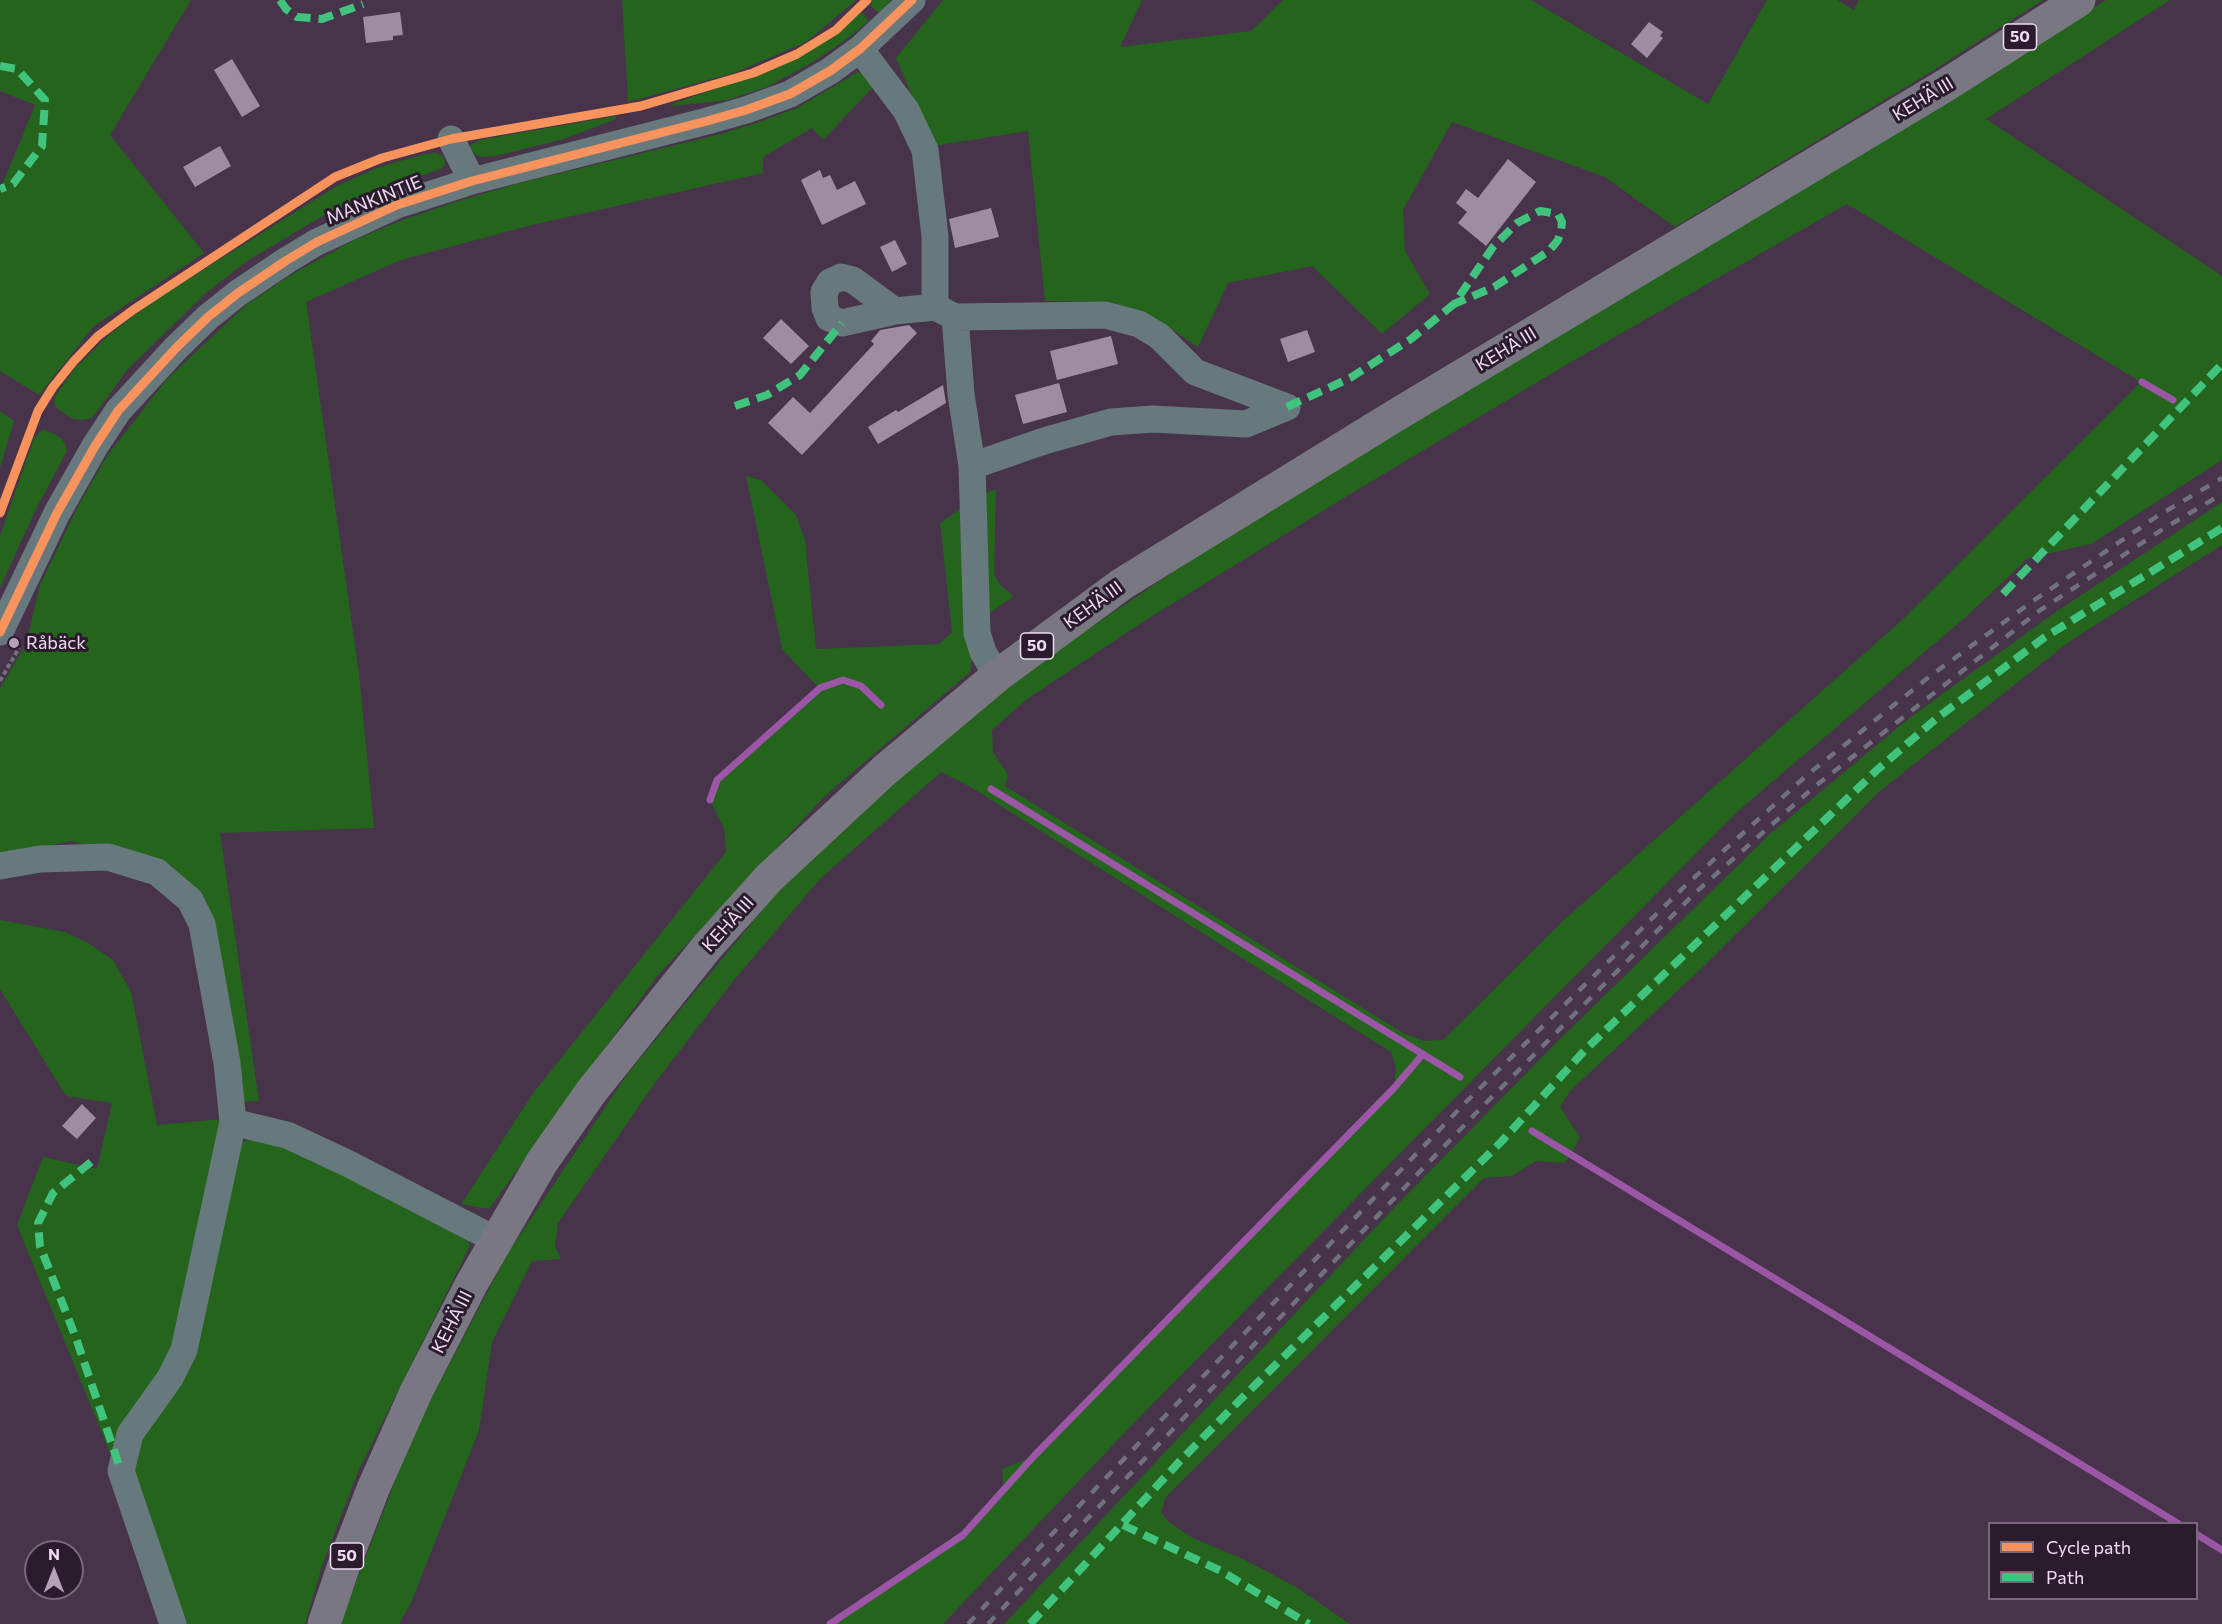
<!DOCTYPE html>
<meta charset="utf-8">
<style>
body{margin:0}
#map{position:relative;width:2222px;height:1624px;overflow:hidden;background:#47334a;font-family:Commissioner,sans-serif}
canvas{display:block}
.legend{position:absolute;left:1988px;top:1522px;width:210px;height:78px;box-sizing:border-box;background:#2a1b2d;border:2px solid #79687c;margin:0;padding:8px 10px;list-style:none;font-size:18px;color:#f0dbf3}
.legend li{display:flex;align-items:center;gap:12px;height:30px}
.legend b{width:30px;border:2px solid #79687c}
.north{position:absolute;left:24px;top:1540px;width:60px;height:60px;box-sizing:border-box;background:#2a1b2d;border:2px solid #79687c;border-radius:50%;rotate:0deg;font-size:16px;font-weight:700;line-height:24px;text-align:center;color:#f0dbf3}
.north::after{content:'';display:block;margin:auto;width:21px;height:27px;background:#b5a0b8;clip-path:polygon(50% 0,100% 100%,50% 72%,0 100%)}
</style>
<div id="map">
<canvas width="2222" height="1624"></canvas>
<ul class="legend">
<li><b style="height:8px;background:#f8935d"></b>Cycle path</li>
<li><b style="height:8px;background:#40c37c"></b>Path</li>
</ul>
<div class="north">N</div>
</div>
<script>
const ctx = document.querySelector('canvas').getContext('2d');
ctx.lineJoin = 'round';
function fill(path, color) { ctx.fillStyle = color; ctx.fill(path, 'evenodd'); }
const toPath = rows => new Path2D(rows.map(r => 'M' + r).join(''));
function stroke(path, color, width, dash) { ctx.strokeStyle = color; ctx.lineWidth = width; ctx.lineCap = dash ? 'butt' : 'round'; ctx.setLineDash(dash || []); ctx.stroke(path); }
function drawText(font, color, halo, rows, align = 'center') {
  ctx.font = font + ' Commissioner,sans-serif'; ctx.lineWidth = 6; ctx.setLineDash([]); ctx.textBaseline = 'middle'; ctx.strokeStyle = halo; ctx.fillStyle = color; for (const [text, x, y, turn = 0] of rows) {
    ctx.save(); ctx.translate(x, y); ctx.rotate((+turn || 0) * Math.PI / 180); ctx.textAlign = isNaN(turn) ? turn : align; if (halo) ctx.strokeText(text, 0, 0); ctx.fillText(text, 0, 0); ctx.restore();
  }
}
const green = toPath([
 [0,0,191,0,110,135,204,253,94,326,39,395,0,371,0,190,35,105,0,91],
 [622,0,856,0,806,42,734,73,628,102],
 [871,0,891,0,879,13,871,6],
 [943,0,1142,0,1120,47,1251,31,1283,0,1531,0,1708,104,1767,0,1837,0,1854,10,1859,0,2043,0,1932,71,1675,227,1605,177,1452,122,1403,210,1405,251,1430,294,1382,334,1312,266,1228,283,1198,347,1155,318,1110,302,1045,301,1028,131,933,146,896,58],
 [2106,0,2170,0,1986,119,2222,276,2222,460,2091,544,2028,558,1967,616,1738,811,1133,1424,943,1624,833,1624,963,1535,1004,1491,1002,1469,1035,1456,1394,1089,1396,1068,1391,1052,971,787,941,772,820,879,734,980,655,1083,558,1223,555,1246,561,1259,532,1261,492,1342,479,1430,411,1603,399,1624,340,1624,415,1429,508,1253,628,1073,774,896,912,763,1051,654,1237,529,1912,123],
 [1847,204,2141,382,1901,621,1564,920,1443,1040,1424,1041,1403,1033,1005,786,1008,775,993,752,992,730,1027,699,1141,623,1347,496,1571,362],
 [862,12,869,21,844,41,813,62,767,87,728,100,673,106,672,104,774,68,818,44,854,14],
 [858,72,878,82,823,140,812,128,763,157,763,173,532,225,401,260,306,302,359,674,374,828,220,833,259,1101,241,1102,204,904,172,866,70,841,0,857,0,688,26,644,40,585,78,506,107,456,166,380,246,305,289,276,354,240,403,220,455,202,516,184,721,134,762,121,797,108],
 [616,116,616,119,564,139,496,156,483,157,476,155,470,150,471,145,479,140],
 [436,153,443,156,445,162,443,168,363,197,319,218,247,261,206,293,128,369,92,418,82,420,73,419,59,410,54,404,55,396,75,368,110,334,152,302,335,187,379,167,425,154],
 [0,411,14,421,0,468],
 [43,429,60,437,65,444,67,451,36,509,0,588,0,536,34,438],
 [746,476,761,480,796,515,805,540,816,649,939,644,952,632,940,523,966,505,974,648,970,672,825,796,658,975,489,1209,461,1204,534,1092,726,852,724,828,710,800,717,780,819,688,782,649],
 [996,489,994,575,1002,587,1014,596,984,617,979,496],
 [2222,502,2222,545,2070,641,1880,791,1702,968,1570,1091,1560,1107,1580,1137,1571,1155,1564,1163,1536,1161,1512,1176,1484,1178,1165,1498,1161,1513,1170,1523,1193,1538,1245,1560,1296,1587,1350,1624,1004,1624,1390,1212,1557,1042,1770,834,1908,719,2057,611],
 [0,920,65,932,90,944,113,960,131,992,157,1125,223,1119,169,1365,113,1460,17,1225,43,1157,97,1169,112,1103,66,1096,0,989],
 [260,1137,282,1140,465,1234,470,1246,358,1472,322,1566,305,1624,183,1624,132,1479,133,1451,151,1425,242,1142]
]);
const stream = toPath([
 [2142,382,2173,400],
 [991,789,1460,1077],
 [710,800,717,780,820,688,843,680,861,686,881,705],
 [1532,1131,2179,1524],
 [2196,1534,2222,1550],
 [830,1624,963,1535,1034,1456,1394,1088,1423,1054]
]);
const building = toPath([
 [400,12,403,35,393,36,393,40,366,43,363,17],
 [1649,22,1663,32,1660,36,1663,38,1647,58,1631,44],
 [232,59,260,106,242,117,214,70],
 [220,146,231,166,195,187,183,167],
 [1508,159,1536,182,1486,246,1458,223,1467,212,1456,203,1466,189,1478,198],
 [820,170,823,178,830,175,837,190,855,181,866,204,822,225,801,180],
 [991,208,999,237,955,248,949,219],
 [895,240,907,264,892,272,880,247],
 [781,319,809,346,791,364,763,338],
 [909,325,917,333,802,455,768,423,793,397,810,413,874,344,871,341,880,330],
 [1307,330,1315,352,1288,362,1280,339],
 [1111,336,1118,364,1057,380,1050,351],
 [1059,383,1067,412,1023,424,1015,395],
 [943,385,946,403,878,444,868,427,896,410,898,412],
 [82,1104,96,1118,77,1139,62,1126]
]);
const path = toPath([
 [0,681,19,648]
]);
const minor = toPath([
 [860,49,906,110,925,150,935,236,935,307,895,311,842,323,829,318,825,308,824,292,830,282,841,277,853,280,895,311],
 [451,139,472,181],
 [935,307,955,317,961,394,972,466,977,633,983,652,997,676],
 [955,317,1105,315,1139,324,1159,336,1195,372,1287,407],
 [972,466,1044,441,1111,422,1153,419,1246,424,1287,407],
 [0,632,57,513,95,446,118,411,176,348,208,317,238,293,287,260,317,242,397,205,472,181,707,121,746,110,790,94,830,71,860,49,912,0],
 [0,866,40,859,108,857,157,872,190,900,202,924,227,1063,233,1122,184,1350,170,1378,130,1434,121,1471,173,1624],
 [233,1122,287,1135,347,1163,496,1240]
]);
const highway = toPath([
 [324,1624,345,1562,373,1489,416,1392,472,1283,542,1162,591,1092,707,947,769,878,885,770,997,676,1122,584,1393,417,1946,85,2079,0]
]);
const rail = toPath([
 [968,1624,1054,1532,1466,1102,1687,884,1806,776,1930,676,2033,601,2156,517,2222,478],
 [988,1624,1065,1542,1477,1112,1696,892,1814,787,2039,611,2163,529,2222,494]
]);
const quiet = toPath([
 [280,0,286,9,297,17,322,19,363,4],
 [0,66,17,69,45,100,42,146,13,184,0,189],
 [735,406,767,395,800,375,842,323],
 [1287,407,1350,378,1411,339,1454,304,1493,247,1517,223,1540,211,1558,214,1562,222,1561,231,1558,240,1549,251,1494,287,1454,304],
 [2003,594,2222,364],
 [91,1162,53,1193,38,1223,40,1246,76,1338,121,1471],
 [1123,1525,1221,1571,1309,1624],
 [1030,1624,1180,1461,1242,1398,1501,1142,1586,1049,1877,770,1937,718,2045,637,2222,528]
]);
const cycleway = toPath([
 [0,513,38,411,53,387,74,361,98,336,133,310,335,177,382,158,451,139,641,106,753,73,797,54,836,30,867,0],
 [0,632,57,513,95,446,118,411,176,348,208,317,238,293,287,260,317,242,397,205,472,181,707,121,746,110,790,94,830,71,860,49,912,0]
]);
const markers = [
 [14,643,6,"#b5a0b8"]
];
const shields = [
 [2020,37,33],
 [1037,646,33],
 [347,1556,33]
];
const shieldNames = [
 ["50",2020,37],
 ["50",1037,646],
 ["50",347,1556]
];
const streetNames = [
 ["KEHÄ III",1923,99,-31],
 ["MANKINTIE",374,200,-22],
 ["KEHÄ III",1506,349,-31],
 ["KEHÄ III",1093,605,-36],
 ["KEHÄ III",728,924,-48],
 ["KEHÄ III",452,1322,-63]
];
const poiNames = [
 ["Råbäck",26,643]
];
fill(green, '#24641d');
stroke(stream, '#9b56a6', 7);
fill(building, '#9e8da1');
stroke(path, '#70717c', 4, [4.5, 3]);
stroke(minor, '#68797e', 27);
stroke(highway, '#797782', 33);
stroke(rail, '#70717c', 4.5, [10, 10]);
stroke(quiet, '#40c37c', 8, [15, 8]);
stroke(cycleway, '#f8935d', 9);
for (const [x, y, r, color] of markers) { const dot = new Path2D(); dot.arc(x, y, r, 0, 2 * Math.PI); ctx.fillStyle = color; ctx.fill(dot); stroke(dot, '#2a1b2d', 2); }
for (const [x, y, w] of shields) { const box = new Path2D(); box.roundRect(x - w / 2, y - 13, w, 26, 4.5); ctx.fillStyle = '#2a1b2d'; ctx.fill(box); stroke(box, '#f0dbf3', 1.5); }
drawText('bold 16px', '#f0dbf3', null, shieldNames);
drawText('18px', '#f0dbf3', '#2a1b2d', streetNames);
drawText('18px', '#f0dbf3', '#2a1b2d', poiNames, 'left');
</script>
